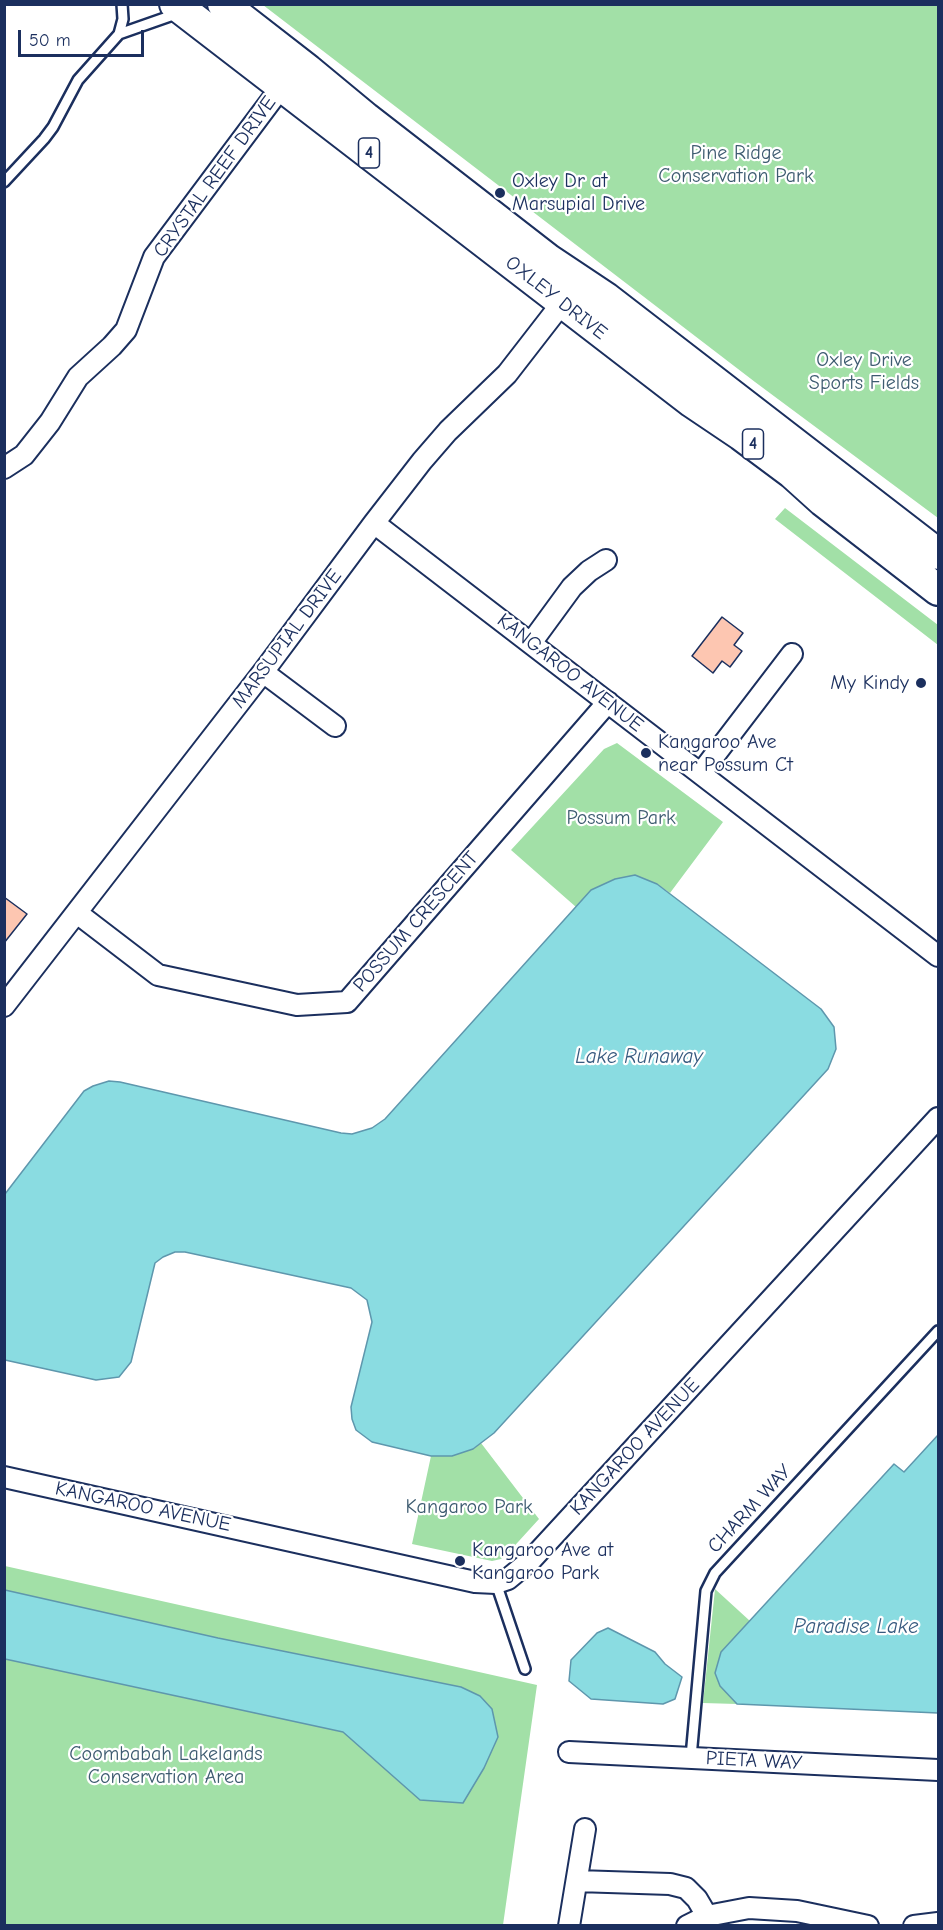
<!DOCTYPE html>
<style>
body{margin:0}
#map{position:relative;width:943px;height:1930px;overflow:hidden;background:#fff;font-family:"Comic Neue",sans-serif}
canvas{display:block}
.frame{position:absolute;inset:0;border:6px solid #1b2f5e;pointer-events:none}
.scale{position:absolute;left:18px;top:30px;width:126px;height:27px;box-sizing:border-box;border:3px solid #1b2f5e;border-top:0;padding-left:8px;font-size:18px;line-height:21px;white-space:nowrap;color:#1b2f5e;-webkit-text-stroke:4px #fff;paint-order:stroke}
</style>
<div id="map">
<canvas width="943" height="1930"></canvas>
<div class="frame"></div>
<div class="scale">50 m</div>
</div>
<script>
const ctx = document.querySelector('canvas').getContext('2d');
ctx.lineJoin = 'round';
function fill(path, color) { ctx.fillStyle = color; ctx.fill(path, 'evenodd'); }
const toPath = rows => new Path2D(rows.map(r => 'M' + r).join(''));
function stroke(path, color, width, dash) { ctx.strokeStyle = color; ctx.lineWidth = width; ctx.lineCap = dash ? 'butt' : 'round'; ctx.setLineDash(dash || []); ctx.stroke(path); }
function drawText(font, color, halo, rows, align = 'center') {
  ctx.font = font + ' "Comic Neue",sans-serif'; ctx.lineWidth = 4.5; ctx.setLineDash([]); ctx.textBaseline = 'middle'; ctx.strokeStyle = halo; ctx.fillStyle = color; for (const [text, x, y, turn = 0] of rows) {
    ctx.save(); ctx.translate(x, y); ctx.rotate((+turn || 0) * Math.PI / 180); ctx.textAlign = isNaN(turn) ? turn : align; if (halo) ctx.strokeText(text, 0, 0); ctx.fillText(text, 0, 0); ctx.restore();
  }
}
const green = toPath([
 [263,5,938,5,938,518,755,382],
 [785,508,938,625,938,645,775,519],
 [617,743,723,822,670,893,657,884,592,890,576,907,511,850,604,749],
 [481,1443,539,1519,508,1553,501,1559,492,1561,412,1544,431,1456,452,1456,473,1449],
 [5,1566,537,1685,503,1925,5,1926],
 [715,1589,750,1621,721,1652,720,1686,737,1704,703,1703]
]);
const water = toPath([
 [635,875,657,884,821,1009,834,1027,836,1049,828,1069,494,1433,473,1449,452,1456,431,1456,372,1442,356,1430,352,1419,351,1407,372,1322,367,1300,351,1288,185,1252,175,1252,163,1257,155,1263,131,1362,119,1377,96,1380,5,1360,5,1194,84,1091,93,1086,109,1081,120,1082,341,1133,352,1134,372,1128,385,1119,591,890,615,879,635,875],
 [938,1435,938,1713,737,1704,720,1686,715,1673,721,1652,894,1464,904,1472,938,1435],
 [5,1590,218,1638,461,1687,480,1696,492,1709,498,1737,484,1768,463,1803,420,1800,343,1732,5,1659,5,1590],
 [608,1628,655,1652,665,1664,682,1677,675,1699,663,1704,591,1699,569,1681,571,1660,597,1633,608,1628]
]);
const building = toPath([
 [722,617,743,633,734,645,742,651,730,667,722,661,713,673,692,656,722,617],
 [4,897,27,914,4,943,4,897]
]);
const service = toPath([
 [119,34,176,14],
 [4,182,44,139,53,127,78,80,119,34,123,19,122,4],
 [496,1583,525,1669],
 [691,1757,706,1591,715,1573,938,1331]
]);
const minor = toPath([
 [4,468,24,455,50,422,78,377,112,346,126,330,154,257,282,86],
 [374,523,938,956],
 [531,643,572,587,589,571,606,560],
 [263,672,335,726],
 [701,773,792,654],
 [77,913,158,975,297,1005,347,1002,608,702],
 [4,1006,263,672,374,523,422,461,448,431,507,374,569,294],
 [4,1477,475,1582,496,1583,508,1579,531,1560,938,1118],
 [569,1752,938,1770],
 [577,1881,670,1884,686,1888,697,1899,707,1916],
 [569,1926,585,1829],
 [687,1926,707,1916,749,1908,797,1911,868,1926],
 [914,1926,938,1923]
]);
const primary = toPath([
 [175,4,692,402,741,435,792,473,823,501,938,590],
 [223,4,308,70,366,118,549,260,606,298,938,554]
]);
const markers = [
 [500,193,6,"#1b2f5e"],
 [921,683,6,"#1b2f5e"],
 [646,753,6,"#1b2f5e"],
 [460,1561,6,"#1b2f5e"]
];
const shields = [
 [369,153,21],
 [753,444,21]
];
const shieldNames = [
 ["4",369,153],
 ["4",753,444]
];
const parkNames = [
 ["Pine Ridge",736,153],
 ["Conservation Park",736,176],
 ["Oxley Drive",864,360],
 ["Sports Fields",864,383],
 ["Possum Park",621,818],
 ["Kangaroo Park",469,1507],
 ["Coombabah Lakelands",166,1754],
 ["Conservation Area",166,1777]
];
const streetNames = [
 ["CRYSTAL REEF DRIVE",215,177,-54],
 ["OXLEY DRIVE",556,298,38],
 ["MARSUPIAL DRIVE",287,639,-53],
 ["KANGAROO AVENUE",570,673,38],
 ["POSSUM CRESCENT",416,922,-49],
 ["KANGAROO AVENUE",635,1447,-47],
 ["KANGAROO AVENUE",143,1507,12],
 ["CHARM WAY",750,1509,-47],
 ["PIETA WAY",754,1761,3]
];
const poiNames = [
 ["Oxley Dr at",512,181],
 ["Marsupial Drive",512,204],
 ["My Kindy",909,683,"right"],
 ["Kangaroo Ave",658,742],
 ["near Possum Ct",658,765],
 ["Kangaroo Ave at",472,1550],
 ["Kangaroo Park",472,1573]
];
const waterNames = [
 ["Lake Runaway",639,1057],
 ["Paradise Lake",856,1627]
];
fill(green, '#a2e0a7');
fill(water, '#8adce1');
stroke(water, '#5e97ad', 1.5);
fill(building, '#fdc6b1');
stroke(building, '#1b2f5e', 1.5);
stroke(service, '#1b2f5e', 14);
stroke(minor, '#1b2f5e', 24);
stroke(primary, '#1b2f5e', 34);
stroke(service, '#fff', 9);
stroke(minor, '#fff', 20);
stroke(primary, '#fff', 30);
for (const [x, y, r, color] of markers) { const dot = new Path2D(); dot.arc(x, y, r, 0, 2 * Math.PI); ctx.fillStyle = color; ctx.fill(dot); stroke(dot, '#fff', 2); }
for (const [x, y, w] of shields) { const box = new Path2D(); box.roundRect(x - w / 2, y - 15, w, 30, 4.5); ctx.fillStyle = '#fff'; ctx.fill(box); stroke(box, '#1b2f5e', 1.5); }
drawText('bold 18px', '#1b2f5e', null, shieldNames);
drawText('20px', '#3d5b70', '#fff', parkNames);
drawText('20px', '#1b2f5e', '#fff', streetNames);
drawText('20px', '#1b2f5e', '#fff', poiNames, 'left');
drawText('italic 21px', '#375a7f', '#fff', waterNames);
</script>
